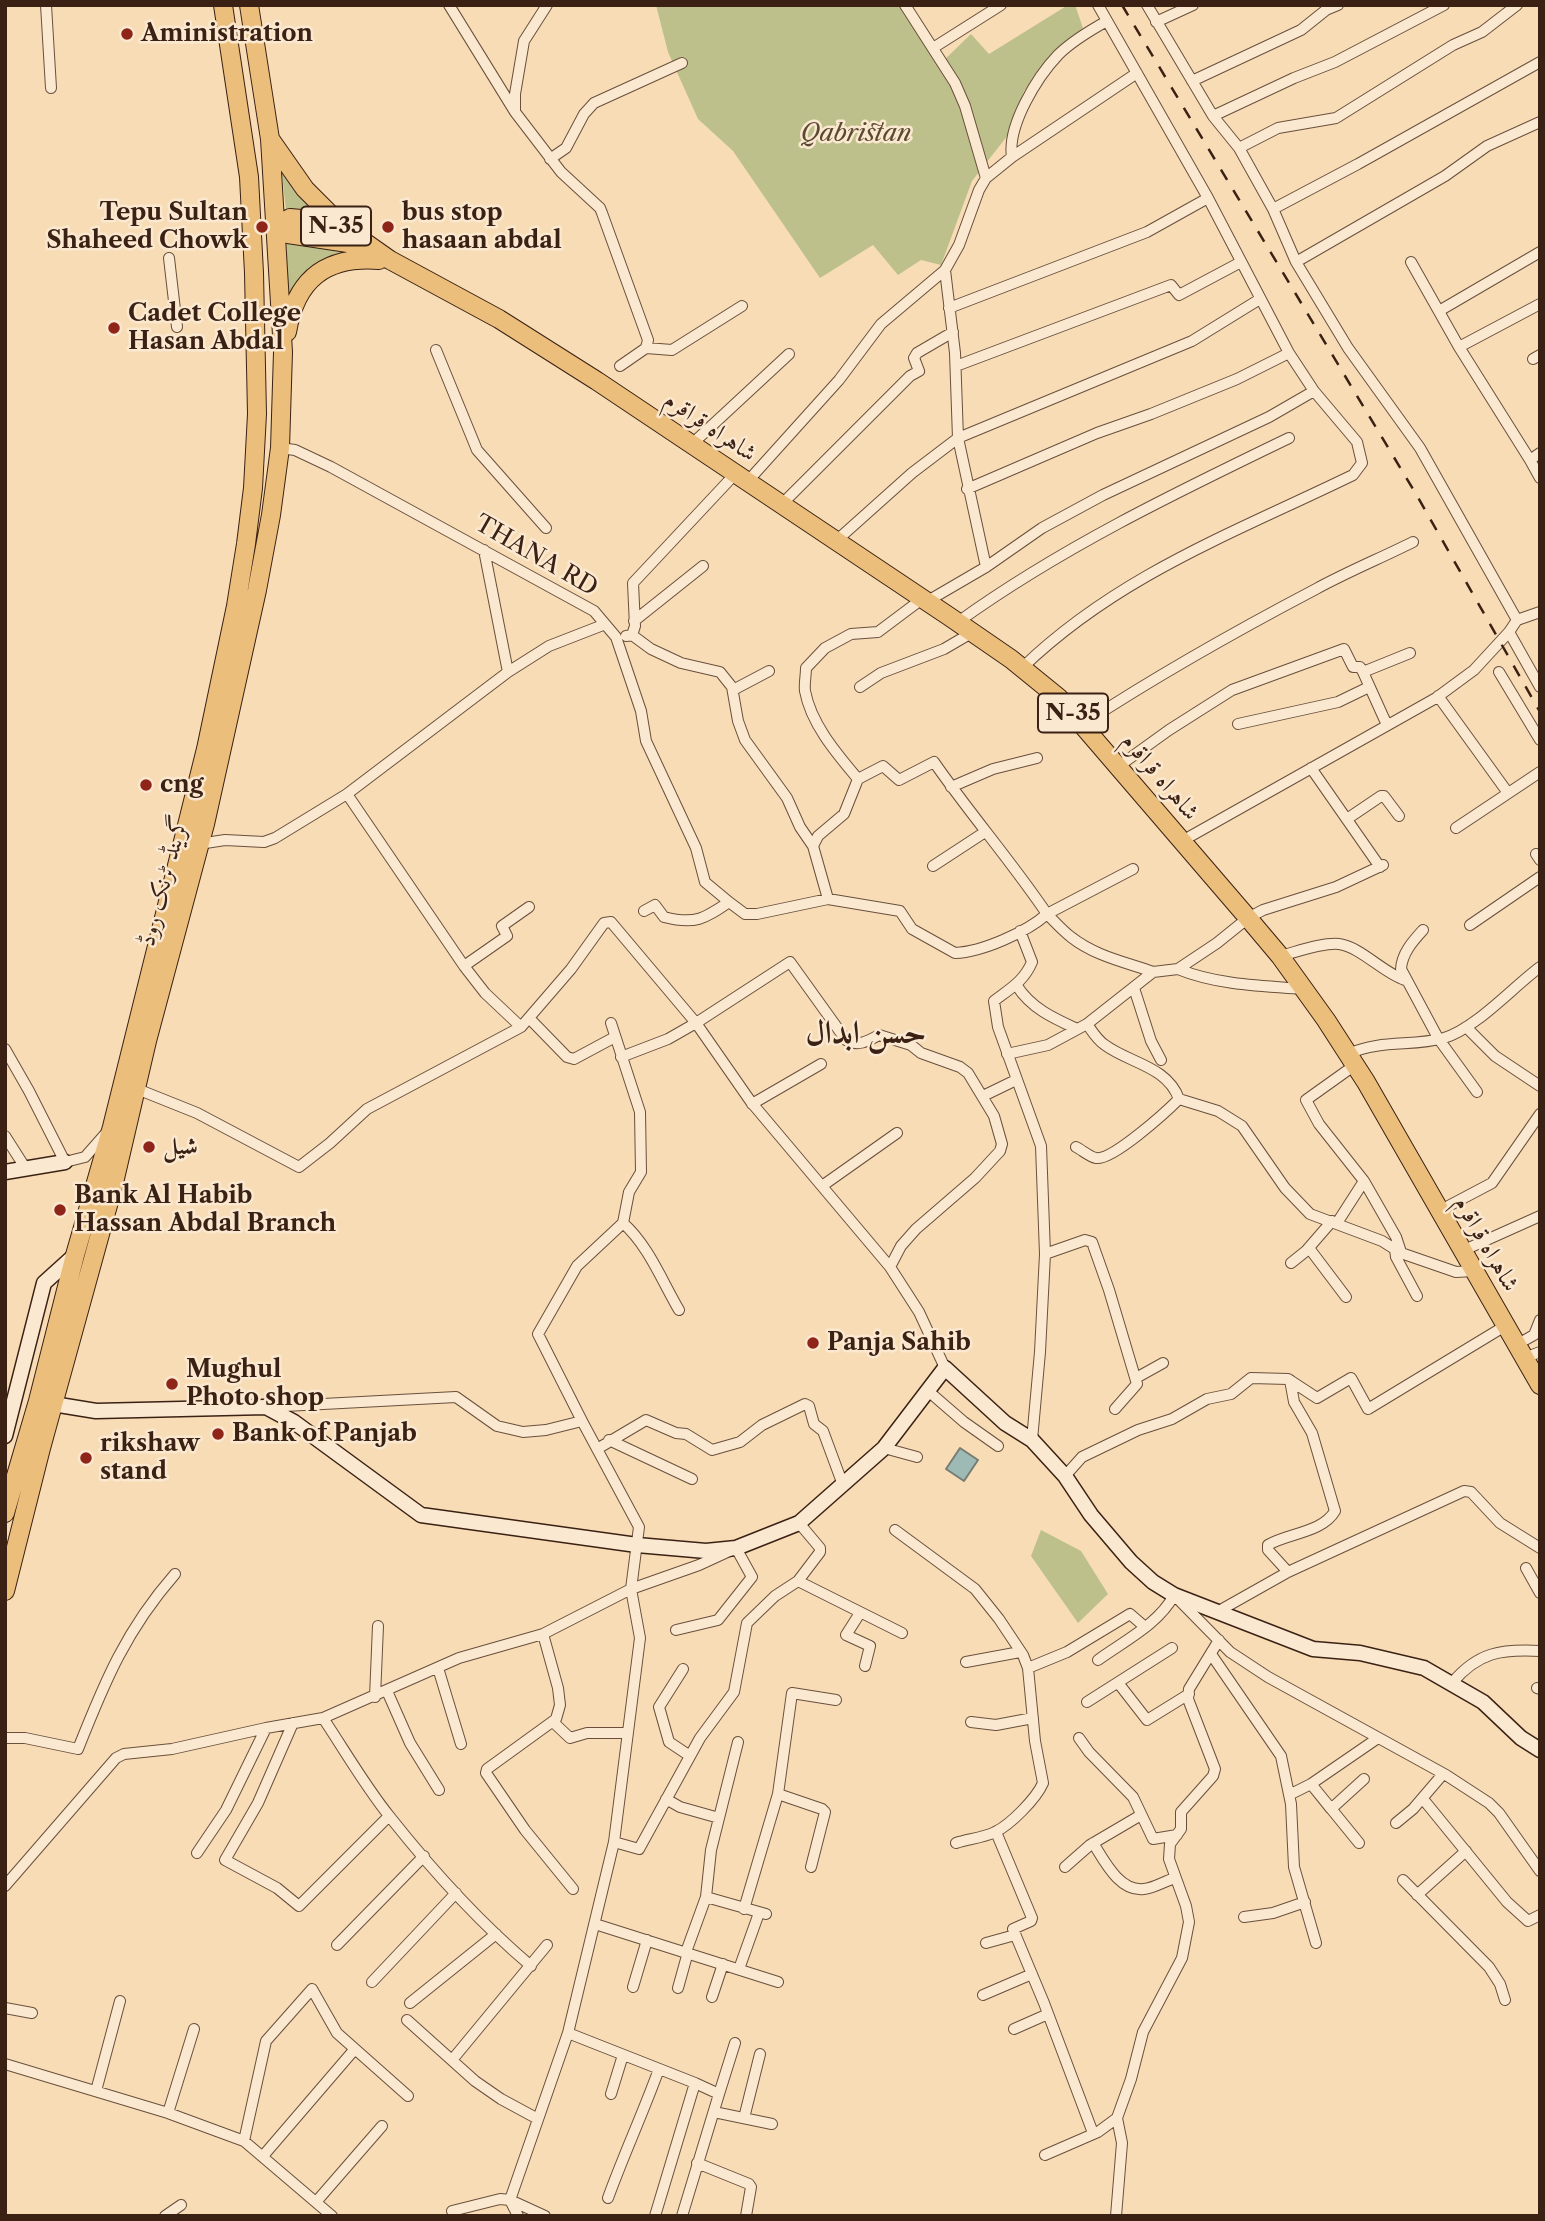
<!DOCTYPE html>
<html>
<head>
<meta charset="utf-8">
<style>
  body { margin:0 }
  #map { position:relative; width:1545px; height:2221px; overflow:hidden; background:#f7dcb6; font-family:"Libre Caslon Text",serif }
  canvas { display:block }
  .frame { position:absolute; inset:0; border:7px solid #3b2114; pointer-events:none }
</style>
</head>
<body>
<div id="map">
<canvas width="1545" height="2221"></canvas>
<div class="frame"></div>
</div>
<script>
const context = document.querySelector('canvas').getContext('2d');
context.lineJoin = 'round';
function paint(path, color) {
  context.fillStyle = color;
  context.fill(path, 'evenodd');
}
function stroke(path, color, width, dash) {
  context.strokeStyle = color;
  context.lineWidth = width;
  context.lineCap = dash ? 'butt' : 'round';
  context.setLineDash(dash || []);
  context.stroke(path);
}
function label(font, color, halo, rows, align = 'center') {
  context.font = font + ' "Libre Caslon Text",Amiri,serif';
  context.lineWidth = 5;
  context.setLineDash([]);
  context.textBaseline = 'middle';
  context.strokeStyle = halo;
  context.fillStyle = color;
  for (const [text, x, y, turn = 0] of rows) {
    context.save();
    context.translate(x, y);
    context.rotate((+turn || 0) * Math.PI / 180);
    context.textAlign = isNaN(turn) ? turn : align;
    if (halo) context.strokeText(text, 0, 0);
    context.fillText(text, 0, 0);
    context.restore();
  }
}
paint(new Path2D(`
  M656 5H909L941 63 971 34 989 54 1068 5H1075L1083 28 1052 56 1024 91 1012 130 972 181 941 265 921 260 898 275 873 245 820 278 733 151 698 119 668 52Z
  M281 165 318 212 286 211Z
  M286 240 358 254 289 301Z
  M1041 1530 1081 1551 1108 1594 1078 1623 1031 1556Z`), '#bec08c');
const water = new Path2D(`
  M960 1448 978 1460 964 1481 946 1469Z`);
paint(water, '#9ebab4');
stroke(water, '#767d74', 2);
const street = new Path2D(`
  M46 5 51 88
  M449 5 515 112
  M547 5 524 41 515 94V112L561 172 600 208 602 213 648 340 646 348 620 366
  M905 5 955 83 965 106 986 178
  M1147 5 1213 116 1239 148 1273 209 1296 262 1348 348 1420 448 1517 620
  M1156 22 1193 5
  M933 48 1001 5
  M1192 81 1301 30 1326 10 1338 5
  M1213 116 1294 78 1335 62 1444 5
  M1239 148 1278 128 1336 118 1453 45 1482 32 1517 5
  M1012 157C1007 126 1037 77 1058 55 1072 41 1089 31 1107 21
  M550 159 566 148 584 114 594 103 682 63
  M1273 209 1358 164 1540 62
  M169 258 177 327
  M1296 262 1445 176 1487 146 1540 122
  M1411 262 1459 347 1530 460
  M945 270 955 353 958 438 986 567
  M949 308 1147 232 1208 198
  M1439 311 1540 252
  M1459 347 1540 304
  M646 348 672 350 742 306
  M436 350 477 450 546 528
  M1533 359 1540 355
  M956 366 1171 285 1179 295 1241 262
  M692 444 789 354
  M280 448 295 450 331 467 594 611 616 637 641 711 646 741 696 848 705 882 729 902
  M1540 453 1530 460 1540 478
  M748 481 839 380 881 324 945 270 959 245 979 190 986 178 1012 157 1137 73
  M967 489 1097 433 1151 414 1237 379 1289 353
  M782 504 910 376 919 371 914 358 917 353 953 332
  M836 541 912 473 958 438 1192 341 1260 299
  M484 550 508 672
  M926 602 986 567 1042 528 1103 495 1269 417 1314 391
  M634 621 703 566
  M958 622C1059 549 1175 493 1289 438
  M1509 632 1540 687
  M632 635 651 649 681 663 720 672 732 687 738 721 745 740 787 798 800 827 813 846 828 899
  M626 636 632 635 635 626 633 583 736 473
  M1022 668C1118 575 1236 532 1353 475L1362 463 1357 442 1314 391 1289 353 1208 198 1098 5
  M1363 672 1387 725
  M1499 672 1540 740
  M860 687 881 673 944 649 973 632
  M733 690 769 671
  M1438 696 1508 793
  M1083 724C1158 675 1236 631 1316 589 1347 572 1381 558 1413 542
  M1238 724 1338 702 1369 687
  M1119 766 1169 730 1232 690 1344 649 1353 667H1360L1363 672 1410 653
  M1311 768 1380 867
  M858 779 883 766 899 780 934 762C970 814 1012 862 1047 914L1133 869
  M951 787 993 769 1037 758
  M347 794 464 966 485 993 521 1027
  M1347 819 1381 796H1384L1399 816
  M1456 828 1540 772
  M1182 841 1436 698 1474 670 1509 632 1517 620 1540 612
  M199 844 225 840 264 842 275 838 347 794 508 672 549 646 603 625
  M813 846 818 836 844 814 858 779C837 754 811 724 805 691 804 684 806 676 806 668L825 648 851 634 878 632 922 599
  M1536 854 1540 860
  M933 866 985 832
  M644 911 655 905 664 917C695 925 704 919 729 902L745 914H757L828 899 900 911 912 929 955 953C982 952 1027 932 1047 914 1055 922 1063 931 1071 937 1095 956 1125 962 1153 972
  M1470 925 1540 877
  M1423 930C1413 941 1402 953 1401 969L1438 1038 1477 1092
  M1020 931 1032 962C1024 981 1011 988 994 1001L998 1027 1041 1146 1045 1254 1040 1352 1032 1440
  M1280 956C1296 952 1324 942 1339 944 1361 947 1383 973 1405 980
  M464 966 507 936 502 926 529 907
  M1178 969C1217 985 1262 986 1304 989
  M1017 986C1031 1008 1053 1018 1077 1029
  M1134 988 1151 1041 1161 1060
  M529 1018 567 1057 574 1059 615 1037
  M1087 1024 1153 972 1178 969 1217 943 1248 918 1263 910 1336 887 1383 865
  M1466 1027 1495 1056 1540 1086
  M5 1049 29 1091 65 1162 85 1157 107 1132
  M1007 1054 1048 1045 1087 1024C1092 1031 1097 1040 1105 1045 1129 1063 1167 1066 1179 1099
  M1348 1054C1382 1039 1412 1047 1444 1038 1475 1029 1513 987 1540 967
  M621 1057 668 1039 696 1023 790 962 846 1040C858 1047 868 1041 879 1035L911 1045 921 1053 960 1067 968 1073 994 1116 1002 1144 1000 1151 975 1178 916 1229 901 1246 890 1267
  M1355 1065 1306 1100 1319 1124 1364 1181
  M137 1089 197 1113 299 1167 330 1143 367 1109 521 1027 571 969 604 923 611 922 696 1023 751 1102 890 1267 919 1312 945 1368
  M983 1096 1016 1080
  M1179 1099 1218 1111 1242 1126 1285 1188 1310 1214 1382 1241 1401 1253 1456 1272 1473 1271
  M752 1104 821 1064
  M5 1136 26 1169
  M1076 1147C1082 1150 1090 1157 1096 1158 1112 1161 1166 1112 1179 1099
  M822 1186 897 1133
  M1439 1211 1492 1183 1540 1114
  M623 1223C648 1245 662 1281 679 1310
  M1337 1223 1364 1181 1396 1237 1401 1252
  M1309 1248 1346 1297
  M1395 1249 1396 1257 1417 1296
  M1462 1251 1540 1216
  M1045 1254 1085 1240 1092 1242 1109 1290 1137 1384 1115 1409
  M1291 1263 1306 1251 1332 1221
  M1516 1345 1534 1335 1540 1320
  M1524 1358 1540 1352
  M1136 1378 1163 1363
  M927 1390 964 1422 998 1446
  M266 1407 456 1397 497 1426 523 1432 546 1430 582 1421 639 1527 631 1589 640 1638 614 1842 568 2033 695 2083 655 2216
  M582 1421 538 1334 577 1266 623 1223 629 1192 641 1172 640 1112 611 1023
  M609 1440 692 1479
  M884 1448 917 1457
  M597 1449 646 1420 676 1433 686 1434 712 1450 740 1442 762 1425 805 1404 809 1406 814 1424 823 1431 843 1485
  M1065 1476 1082 1457 1138 1430 1172 1419 1207 1399 1231 1394 1251 1378 1288 1379 1317 1398 1351 1378 1368 1409 1505 1326
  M895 1530 975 1589 999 1619 1023 1655 1028 1668 1035 1741 1043 1783C1036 1799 1010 1825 995 1832 983 1838 968 1839 956 1843
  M1526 1568 1540 1593
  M1288 1572 1268 1550V1545C1288 1533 1322 1533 1335 1511L1312 1433 1294 1402 1290 1380
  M798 1581 902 1633
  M1177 1598 1230 1652 1268 1677 1446 1775 1489 1803 1499 1813 1540 1871
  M1217 1612 1288 1572 1464 1491 1471 1492 1500 1523 1540 1548
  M860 1613 846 1635 870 1646 865 1666
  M543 1634 558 1688 560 1705 556 1719 487 1769 486 1773 525 1830 573 1889
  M1211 1654 1281 1756 1291 1804 1294 1867 1316 1943
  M1098 1660C1124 1641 1159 1624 1174 1595
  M966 1662 1020 1652
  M438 1668 461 1744
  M1028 1668 1067 1652 1130 1614 1145 1627
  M683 1669 659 1707 669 1742 690 1756
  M1452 1683C1478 1652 1501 1649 1540 1651
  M1119 1684 1147 1720 1189 1694
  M1537 1688 1540 1689
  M387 1691 410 1743 439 1790
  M375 1697 378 1626
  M1087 1702 1172 1648
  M323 1718C345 1751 365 1786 390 1817 432 1870 479 1922 531 1966
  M553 1722 570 1738 587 1733H627
  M971 1722 996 1725 1033 1718
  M293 1723 258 1803 225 1860 277 1888 299 1906 389 1816
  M5 1738H25L78 1749C105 1681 126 1630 175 1574
  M1079 1738 1089 1752 1133 1797 1153 1839 1177 1835
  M778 1794 822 1809 825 1812 811 1867
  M1289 1795 1311 1784 1378 1738
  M666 1799 680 1807 719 1818
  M1423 1799 1507 1902 1528 1921 1540 1915
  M1396 1823 1413 1809 1443 1774
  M996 1832 1032 1918 1031 1921 1013 1929 1044 2003 1093 2133
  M614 1842 639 1849 700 1738 734 1692 747 1623 775 1596 798 1581 820 1552V1548L799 1523
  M1093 1843C1104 1860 1119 1892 1144 1889 1154 1888 1165 1881 1175 1878
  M1359 1843 1311 1784 1331 1809 1364 1779
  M197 1853 226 1810 266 1728
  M1065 1867 1090 1845 1141 1815
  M1403 1880 1489 1967 1500 1984 1505 2000
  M5 1886 116 1758 124 1754 172 1749 266 1728 323 1718 459 1658 543 1634 631 1589 699 1565 736 1548 752 1577 718 1620 676 1630
  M1417 1895 1466 1851
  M706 1897 766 1914
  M744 1909 778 1794 792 1693 836 1700
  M1244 1917 1273 1913 1305 1902
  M595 1924 778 1982
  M986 1943 1015 1935
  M337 1945 424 1856
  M686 1952 706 1897 711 1850 738 1742
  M739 1969 759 1913
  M372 1982 456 1893
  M633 1987 647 1940
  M678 1988 688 1952
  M983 1995 1032 1974
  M712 1997 723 1964
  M410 2003 496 1934
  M5 2008 32 2013
  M407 2020 475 2081 501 2099 538 2119
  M1014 2029 1048 2014
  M452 2060 547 1945
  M5 2064 168 2113 244 2141 332 2216
  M96 2091 120 2001
  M611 2094 623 2055
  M719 2094 735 2043
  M714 2112 772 2124
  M168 2113 194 2029
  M744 2118 760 2054
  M244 2141 266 2041 312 1989 337 2033 408 2096
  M1045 2155 1098 2132 1117 2118
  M263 2156 354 2050
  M697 2163 749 2184 751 2187 746 2216
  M608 2198C624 2154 643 2113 659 2069
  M316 2202 382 2126
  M452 2211 500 2199 510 2200 545 2216
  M165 2216 181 2205
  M518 2216 510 2200 568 2033
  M682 2216 719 2094 695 2083
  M1116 2216 1122 2143 1117 2118 1131 2079 1143 2032 1182 1958 1189 1922 1186 1906 1169 1859 1170 1844 1181 1829V1812L1213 1776 1215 1769 1188 1699 1189 1689 1219 1640`);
const secondary = new Path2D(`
  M5 1172 65 1162
  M53 1404 96 1411 266 1407 294 1422 421 1515 637 1545 706 1551 736 1548 799 1523 884 1448 945 1368 1005 1423 1032 1440 1065 1476 1091 1515 1131 1562 1153 1582 1174 1595 1313 1649 1360 1653 1424 1668 1483 1702 1521 1738 1540 1750
  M5 1436 44 1283 75 1255`);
const highway = new Path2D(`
  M270 139 305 189 341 225
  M390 260 346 229 323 221 290 218 276 227 288 234 348 243 390 260 499 319 597 381 950 617 1011 659 1059 698 1248 918 1280 956 1326 1020 1366 1082 1540 1385
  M287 332C296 279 326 256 379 260
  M5 1513 38 1401 75 1255 112 1127 206 749 236 606 246 544 253 488 257 414 254 273 249 177 223 5
  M5 1591 41 1448 113 1187 147 1041 205 824 257 590 271 515 280 448 283 352 270 139 249 5`);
stroke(street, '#6a503c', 12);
stroke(secondary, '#3b2114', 17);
stroke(highway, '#3b2114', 20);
stroke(street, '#fae8d0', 10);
stroke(secondary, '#fae8d0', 14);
stroke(highway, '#ecbe7b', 18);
stroke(new Path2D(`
  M1122 5 1416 494 1540 712`), '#3b2114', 2.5, [12, 12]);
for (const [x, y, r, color] of [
  [127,34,7,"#8f2418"],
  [262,227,7,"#8f2418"],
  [388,227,7,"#8f2418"],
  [114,328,7,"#8f2418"],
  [146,785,7,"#8f2418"],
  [149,1147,7,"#8f2418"],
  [60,1210,7,"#8f2418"],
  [813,1343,7,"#8f2418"],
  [172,1384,7,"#8f2418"],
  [218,1434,7,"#8f2418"],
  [86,1458,7,"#8f2418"]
]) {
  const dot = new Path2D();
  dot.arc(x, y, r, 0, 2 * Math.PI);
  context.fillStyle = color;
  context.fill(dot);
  stroke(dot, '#fae8d0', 2.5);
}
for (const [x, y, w] of [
  [336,226,70],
  [1073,713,70]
]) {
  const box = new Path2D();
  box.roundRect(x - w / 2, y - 19.5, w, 39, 5);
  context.fillStyle = '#fae8d0';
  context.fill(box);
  stroke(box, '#3b2114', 2);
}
label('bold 23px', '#3b2114', null, [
  ["N-35",336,226],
  ["N-35",1073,713]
]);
label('bold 24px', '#3b2114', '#fae8d0', [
  ["Aministration",141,34],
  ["Tepu Sultan",248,213,"right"],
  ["Shaheed Chowk",248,241,"right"],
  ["bus stop",402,213],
  ["hasaan abdal",402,241],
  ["Cadet College",128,314],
  ["Hasan Abdal",128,342],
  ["cng",160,785],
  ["شیل",163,1147],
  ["Bank Al Habib",74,1196],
  ["Hassan Abdal Branch",74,1224],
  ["Panja Sahib",827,1343],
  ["Mughul",186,1370],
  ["Photo shop",186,1398],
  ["Bank of Panjab",232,1434],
  ["rikshaw",100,1444],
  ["stand",100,1472]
], 'left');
label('italic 24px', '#5c4932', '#fae8d0', [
  ["Qabristan",856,134]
]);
label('24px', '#3b2114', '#fae8d0', [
  ["شاہراہ قراقرم",710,427,34],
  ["THANA RD",536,556,30],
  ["شاہراہ قراقرم",1160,777,50],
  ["گرینڈ ٹرنک روڈ",164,881,-75],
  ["شاہراہ قراقرم",1486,1244,60]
]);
label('bold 32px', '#3b2114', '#fae8d0', [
  ["حسن ابدال",866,1034]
]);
</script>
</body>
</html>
